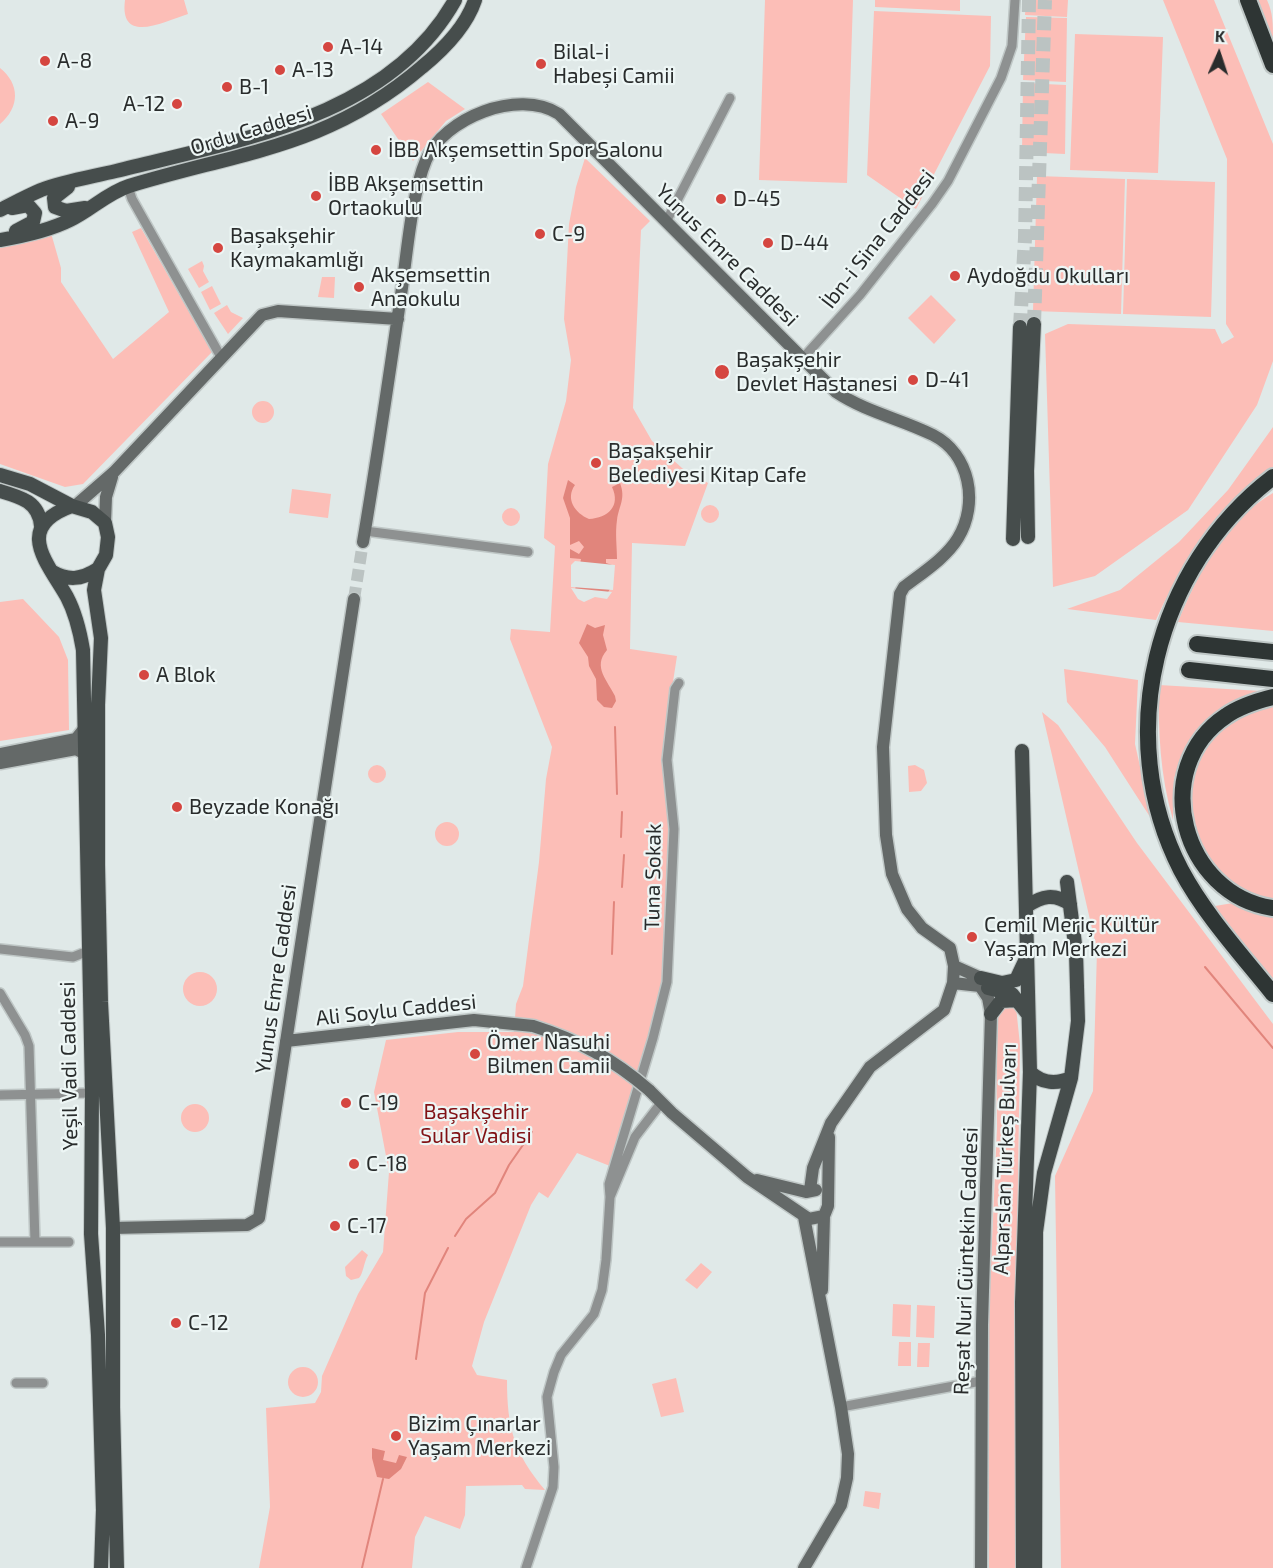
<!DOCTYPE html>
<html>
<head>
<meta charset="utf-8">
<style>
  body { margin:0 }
  #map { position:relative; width:1273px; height:1568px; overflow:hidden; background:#e0e9e8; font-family:"Exo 2",sans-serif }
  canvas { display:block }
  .north { position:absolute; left:1189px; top:24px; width:60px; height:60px; -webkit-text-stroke:4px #edf6f5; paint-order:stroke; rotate:3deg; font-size:16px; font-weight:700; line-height:24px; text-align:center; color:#292c2c }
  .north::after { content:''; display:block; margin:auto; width:21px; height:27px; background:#292c2c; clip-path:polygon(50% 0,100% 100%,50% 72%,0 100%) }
</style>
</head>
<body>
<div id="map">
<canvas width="1273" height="1568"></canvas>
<div class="north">K</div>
</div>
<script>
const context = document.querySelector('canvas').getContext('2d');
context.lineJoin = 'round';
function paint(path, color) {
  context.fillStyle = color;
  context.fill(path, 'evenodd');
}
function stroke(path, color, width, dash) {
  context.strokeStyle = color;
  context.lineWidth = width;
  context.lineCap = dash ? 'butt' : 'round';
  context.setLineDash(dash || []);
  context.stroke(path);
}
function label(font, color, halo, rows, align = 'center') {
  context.font = font + ' "Exo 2",sans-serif';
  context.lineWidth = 4.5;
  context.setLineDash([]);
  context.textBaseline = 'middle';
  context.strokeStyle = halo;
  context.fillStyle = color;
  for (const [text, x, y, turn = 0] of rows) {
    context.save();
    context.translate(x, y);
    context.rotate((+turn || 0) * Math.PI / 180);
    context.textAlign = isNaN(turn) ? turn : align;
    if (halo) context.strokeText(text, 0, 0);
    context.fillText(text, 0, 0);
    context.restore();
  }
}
paint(new Path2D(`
  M125 0H184L188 14C165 21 119 46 125 0Z
  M765 0H853L847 183 759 180Z
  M875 0H960V11L875 7Z
  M1026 0H1068L1067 17 1025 15Z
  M1163 0H1214L1273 144V361L1257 405 1188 510 1095 576 1053 587 1045 334 1068 324 1215 329 1222 344 1234 337 1226 324 1227 159Z
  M1258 0H1267C1273 13 1273 24 1273 38Z
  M874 11 991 16 990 66 916 209 867 175Z
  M1026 17 1067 18 1066 82 1023 80Z
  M1075 34 1163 37 1158 173 1070 170Z
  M0 68C20 84 20 107 0 124Z
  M428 82 465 109 446 121 413 161 381 114Z
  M1023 83 1066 85 1065 154 1022 152Z
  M585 158 650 221 641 230 633 408 652 441 682 468 708 483 685 546 632 543 630 649 677 656 663 746 669 829 665 956 657 1011 610 1166 577 1153 548 1198 539 1192 531 1205 484 1322 472 1366 477 1375 507 1380C507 1428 514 1453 545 1490L525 1489 522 1485 466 1486 465 1515 460 1529 425 1516 415 1537 412 1568H259L270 1507 266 1408 315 1403 321 1392 322 1376 358 1294 383 1252 389 1172 374 1092 386 1040 458 1032H514L516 1004 523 986 539 862 546 779 552 747 510 639 511 629 550 632 555 546 544 538 548 464 566 401 571 360 564 319 569 224 576 187Z
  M1037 176 1125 179 1121 314 1033 311Z
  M1127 179 1215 182 1211 317 1123 314Z
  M141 228 212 352 83 484 65 487 0 464V244L51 233 61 268V282L113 359 169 312 132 232Z
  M202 261 204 266 203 271 209 282 199 288 188 269Z
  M322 277H335L334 298 318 297Z
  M212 286 221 304 210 310 201 292Z
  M931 295 956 320 934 344 908 318Z
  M227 305 231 312 243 318 228 334 214 313Z
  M252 412a11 11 0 1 1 22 0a11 11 0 1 1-22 0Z
  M1273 427V468C1258 477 1247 490 1235 502 1201 538 1176 575 1156 620L1067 609 1120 590 1179 542 1228 490Z
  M292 489 331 494 328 518 289 513Z
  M1273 493V631L1178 622C1198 573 1226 520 1273 493Z
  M701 514a9 9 0 1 1 18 0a9 9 0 1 1-18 0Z
  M502 517a9 9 0 1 1 18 0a9 9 0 1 1-18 0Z
  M23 599 59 637 68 660 69 730 0 741V602Z
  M1064 669 1138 680 1135 744 1152 820 1105 747 1067 702Z
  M1159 685 1261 691 1220 712 1191 742 1174 778 1173 820C1160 775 1158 731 1159 685Z
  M1273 707V901C1248 892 1229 885 1210 866 1163 813 1201 711 1273 707Z
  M1042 712 1058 725 1137 843 1273 1024V1568H1061L1055 1176 1093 1091 1097 950Z
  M368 774a9 9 0 1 1 18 0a9 9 0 1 1-18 0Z
  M915 765 924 770 927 783 921 791 909 792 908 766Z
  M435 834a12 12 0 1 1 24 0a12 12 0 1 1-24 0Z
  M1233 903 1257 913 1273 916V985L1251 960 1215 906Z
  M183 989a17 17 0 1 1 34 0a17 17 0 1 1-34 0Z
  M1008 1004 1016 1007 1020 1045 1015 1372 1017 1568H989L988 1333 997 1128 996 1024 999 1010Z
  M181 1118a14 14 0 1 1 28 0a14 14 0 1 1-28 0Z
  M362 1250 368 1255C364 1262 363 1274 359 1278L351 1280 346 1276 345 1267Z
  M701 1263 712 1272 697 1289 685 1280Z
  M893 1304 911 1305 910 1337 892 1336Z
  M917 1305 935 1306 934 1338 916 1337Z
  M899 1342H911V1366H898Z
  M918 1343H930L929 1367H917Z
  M288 1382a15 15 0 1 1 30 0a15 15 0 1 1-30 0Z
  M676 1378 684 1412 661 1417 652 1384Z
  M865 1491 881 1493 879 1509 863 1506Z`), '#fcbeb7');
paint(new Path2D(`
  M568 480 575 485C565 499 575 513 589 519 608 518 621 506 612 487L620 483C626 499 619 505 617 520 615 533 617 547 617 559H606V563L612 565 611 587 606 596 575 590 581 559 570 558V549L579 554 584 547 579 541 570 545V518L563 498Z
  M587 624 595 628 605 625 603 635 607 650C592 667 608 681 615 696L616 701 612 708 604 707 597 700 596 679 589 666 588 657 579 643Z
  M372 1448 385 1451 383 1460 396 1463 399 1455 407 1457 401 1469 389 1479 377 1477 372 1458Z`), '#e1857c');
paint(new Path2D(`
  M575 561 615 565 613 590 571 587V565Z
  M571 588 612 592 607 599 595 597 584 602 578 599Z`), '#e0e9e8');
stroke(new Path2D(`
  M615 727 617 794
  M621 837 622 812
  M622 887 624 855
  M612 954 614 902
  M1205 967 1273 1048
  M455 1236 466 1219 495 1193 509 1165 532 1132
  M416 1359 425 1293 448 1248
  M362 1568 383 1479`), '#e1857c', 2);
stroke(new Path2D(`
  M354 599 363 542`), '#bbc3c2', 12, [12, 6]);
stroke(new Path2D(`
  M1034 324 1045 0
  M1020 327 1025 238 1029 0`), '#bbc3c2', 14, [14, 7]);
const street = new Path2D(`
  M128 187 132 199 221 357
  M667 220 730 98
  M803 358 860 295 932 204 948 181 1001 78 1012 46 1015 0
  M365 531 528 552
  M0 949 73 957 88 951
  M0 993 25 1035 29 1046 35 1242
  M0 1095 92 1093
  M610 1197 609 1184 653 1038 667 982 674 829 667 760 675 689 679 683
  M0 1242H69
  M16 1383H43
  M841 1407 981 1381
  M526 1568 553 1487 554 1467 547 1397 554 1372 561 1355 594 1314 602 1290 606 1260 610 1197 635 1137 661 1103`);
const secondary = new Path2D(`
  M75 506 114 472 262 315 278 311 398 319
  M105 523 106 497 112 477
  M363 542C377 460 389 377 401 295 407 255 411 196 426 160 444 118 518 88 559 114L836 392C866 412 901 419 933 435 970 454 979 503 958 538 946 558 922 573 904 587L900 594 883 747 886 835 892 874 907 909 922 928 950 948 954 966 953 983 944 1010 870 1067 831 1123 813 1168 810 1190
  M0 754 76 739 84 729
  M0 763 76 749 85 754
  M954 966 981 978
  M953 983 980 986 988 998 991 1014 982 1325 981 1568
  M286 1041 474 1020 533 1026
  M649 1090 672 1113 747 1177 809 1219 824 1216
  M757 1180 806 1192 816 1190
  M804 1217 841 1407 848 1454 847 1478 841 1505 804 1568
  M113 1228 247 1225 259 1218 354 599
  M822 1290 824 1216 828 1206 829 1137`);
const primary = new Path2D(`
  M68 187 54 198 55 207 66 211 85 208
  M12 208 28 205 35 213 33 222 16 231
  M0 210C14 203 27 196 41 190 65 181 91 177 116 171 235 141 389 118 455 0
  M0 240C24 236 48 231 70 220 91 210 107 193 129 186 240 152 329 147 422 67 444 49 466 27 475 0
  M0 475 30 484 72 506 92 512 105 523 108 537 106 555 98 569 94 590 101 638 98 705V865L101 1002 113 1228V1407L117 1568
  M0 491C21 497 39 502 41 526
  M72 506C13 527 47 562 67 597 76 614 80 632 83 650L92 1093 91 1234 98 1335 103 1510 101 1568
  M1028 537 1027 471 1034 324
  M1013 539 1020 327
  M51 571C68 581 81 580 98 569
  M1022 751 1030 1072 1022 1302 1023 1568
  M1027 906C1042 896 1054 893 1070 904
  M981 978 1002 983 1016 980 1025 961
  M988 988 1012 994 1027 1013
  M991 1014 1001 1001 1018 1000
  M1030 1072C1042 1084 1057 1084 1071 1078
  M1035 1568 1036 1232 1044 1173 1071 1078 1078 1021 1076 952 1067 882`);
const highway = new Path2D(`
  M1248 0 1273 65
  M1273 477C1155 567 1112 736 1181 870 1205 915 1241 954 1273 994
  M1197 644 1273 652
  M1189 670 1273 679
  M1273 697C1257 701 1240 706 1226 716 1148 768 1182 895 1273 908`);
stroke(street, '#bfc7c6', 12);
stroke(secondary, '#bfc7c6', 15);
stroke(primary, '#bfc7c6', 16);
stroke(highway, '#bfc7c6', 20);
stroke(street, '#8e9191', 9);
stroke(secondary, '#646968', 12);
stroke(primary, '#464d4c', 14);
stroke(highway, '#2e3534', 16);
const secondaryBridge = new Path2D(`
  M533 1026C578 1040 613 1059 649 1090`);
stroke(secondaryBridge, '#bfc7c6', 15, []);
stroke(secondaryBridge, '#646968', 12);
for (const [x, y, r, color] of [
  [328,47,6,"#d54640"],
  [45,61,6,"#d54640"],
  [541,64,6,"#d54640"],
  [280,70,6,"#d54640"],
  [227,87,6,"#d54640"],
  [177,104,6,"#d54640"],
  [53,121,6,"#d54640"],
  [376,150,6,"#d54640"],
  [316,196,6,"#d54640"],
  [721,199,6,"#d54640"],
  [540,234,6,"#d54640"],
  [768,243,6,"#d54640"],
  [218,248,6,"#d54640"],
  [955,276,6,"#d54640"],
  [359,287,6,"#d54640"],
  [722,372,8,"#d54640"],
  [913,380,6,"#d54640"],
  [596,463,6,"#d54640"],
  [144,675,6,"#d54640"],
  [177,807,6,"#d54640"],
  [972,937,6,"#d54640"],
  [475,1054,6,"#d54640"],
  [346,1103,6,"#d54640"],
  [354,1164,6,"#d54640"],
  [335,1226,6,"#d54640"],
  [176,1323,6,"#d54640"],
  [396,1436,6,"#d54640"]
]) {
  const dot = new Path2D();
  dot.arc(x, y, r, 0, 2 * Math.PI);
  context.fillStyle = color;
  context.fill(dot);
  stroke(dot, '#edf6f5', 2);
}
label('21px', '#292c2c', '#edf6f5', [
  ["A-14",340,47],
  ["Bilal-i",553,52],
  ["Habeşi Camii",553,76],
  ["A-8",57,61],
  ["A-13",292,70],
  ["B-1",239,87],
  ["A-12",165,104,"right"],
  ["A-9",65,121],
  ["İBB Akşemsettin Spor Salonu",388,150],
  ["İBB Akşemsettin",328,184],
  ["Ortaokulu",328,208],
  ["D-45",733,199],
  ["C-9",552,234],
  ["Başakşehir",230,236],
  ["Kaymakamlığı",230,260],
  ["D-44",780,243],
  ["Akşemsettin",371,275],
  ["Anaokulu",371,299],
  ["Aydoğdu Okulları",967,276],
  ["Başakşehir",736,360],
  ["Devlet Hastanesi",736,384],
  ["D-41",925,380],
  ["Başakşehir",608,451],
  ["Belediyesi Kitap Cafe",608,475],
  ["A Blok",156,675],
  ["Beyzade Konağı",189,807],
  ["Cemil Meriç Kültür",984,925],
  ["Yaşam Merkezi",984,949],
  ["Ömer Nasuhi",487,1042],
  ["Bilmen Camii",487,1066],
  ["C-19",358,1103],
  ["C-18",366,1164],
  ["C-17",347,1226],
  ["C-12",188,1323],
  ["Bizim Çınarlar",408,1424],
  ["Yaşam Merkezi",408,1448]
], 'left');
label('21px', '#292c2c', '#edf6f5', [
  ["Ordu Caddesi",251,130,-17],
  ["İbn-i Sina Caddesi",878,239,-52],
  ["Yunus Emre Caddesi",727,255,45],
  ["Tuna Sokak",653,877,-89],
  ["Yunus Emre Caddesi",276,979,-82],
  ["Ali Soylu Caddesi",396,1010,-6],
  ["Yeşil Vadi Caddesi",69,1066,-91],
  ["Alparslan Türkeş Bulvarı",1005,1159,-88],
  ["Reşat Nuri Güntekin Caddesi",966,1261,-88]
]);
label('21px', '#811114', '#edf6f5', [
  ["Başakşehir",476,1112],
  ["Sular Vadisi",476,1136]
]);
</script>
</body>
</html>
